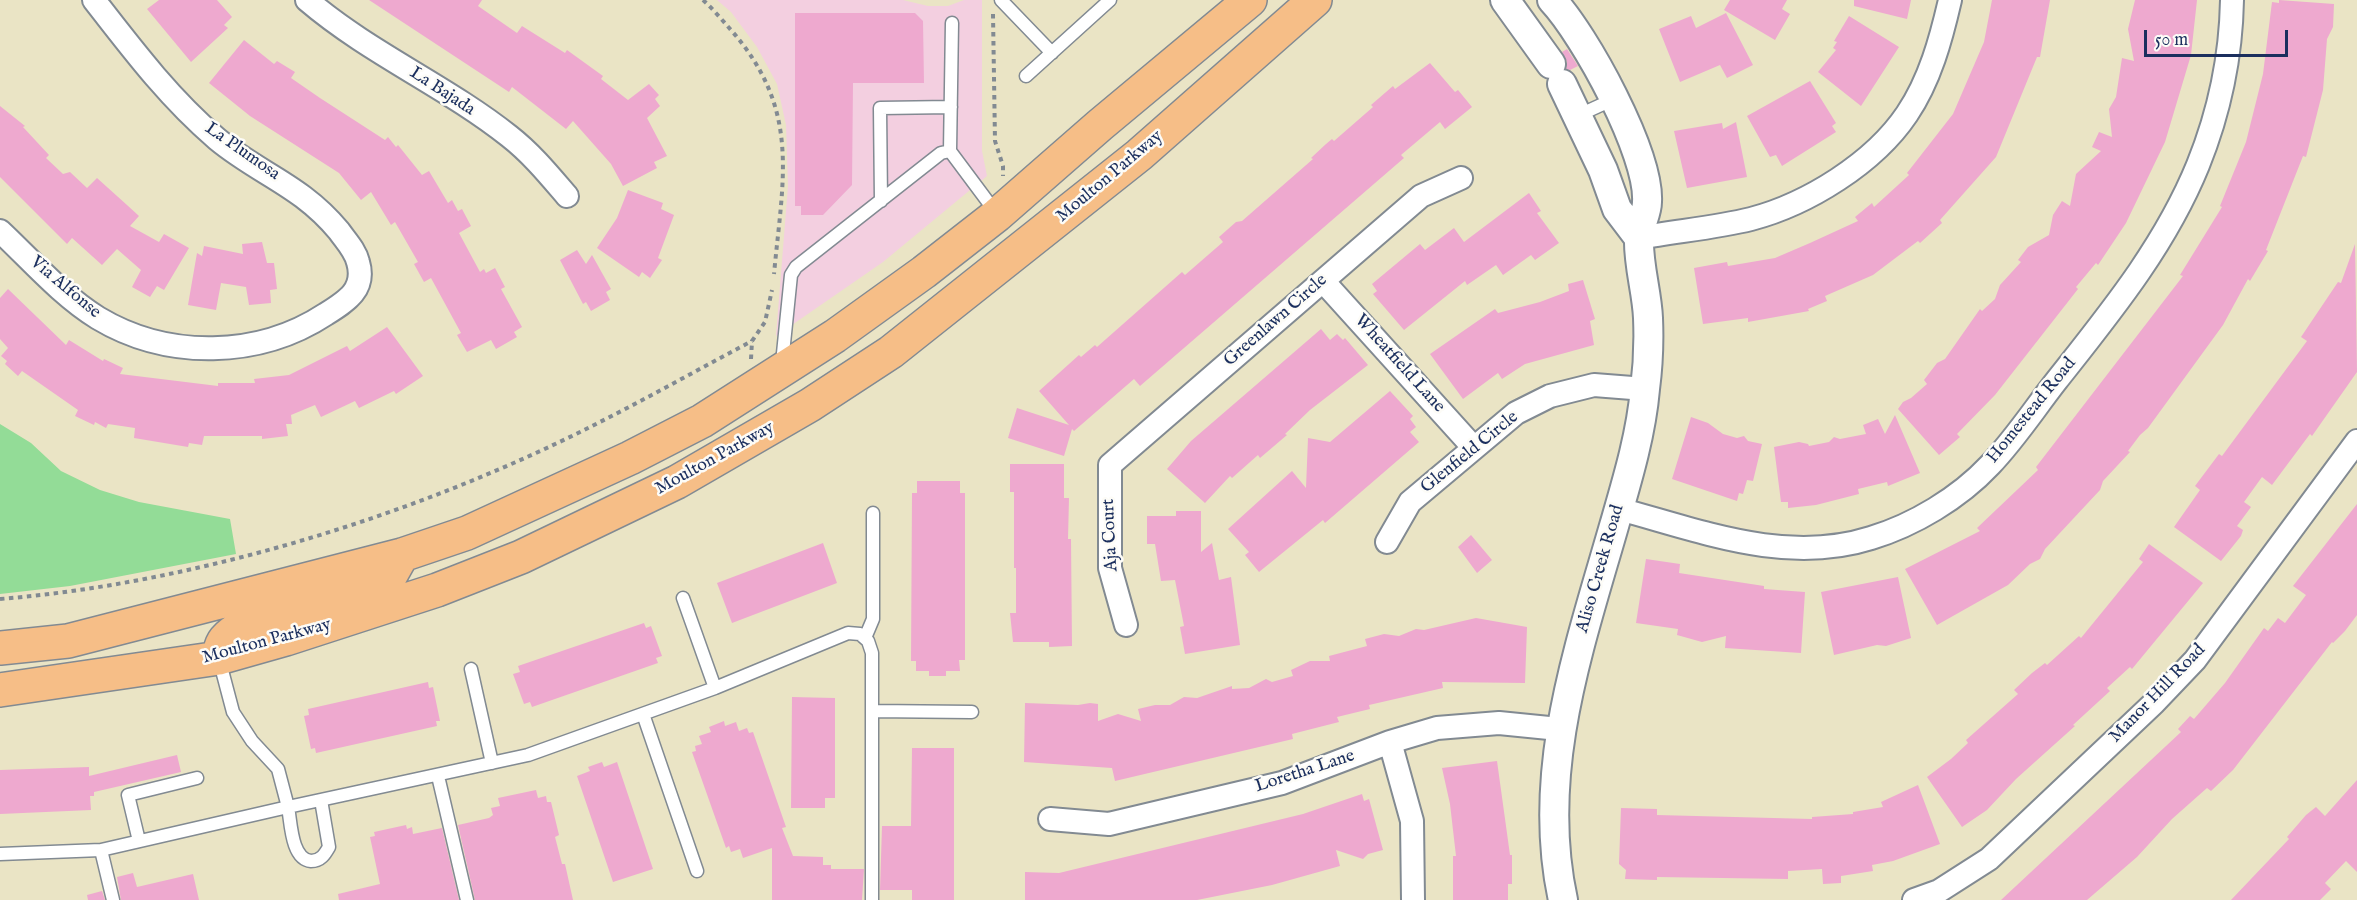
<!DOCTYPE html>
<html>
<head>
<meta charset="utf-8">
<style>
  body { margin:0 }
  #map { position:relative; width:2357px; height:900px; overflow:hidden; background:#eae4c5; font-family:"IM FELL English",serif }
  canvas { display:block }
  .scale { position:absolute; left:2144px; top:30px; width:144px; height:27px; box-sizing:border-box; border:3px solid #1b2f5e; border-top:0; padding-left:8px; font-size:18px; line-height:21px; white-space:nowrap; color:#1b2f5e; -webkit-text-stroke:4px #fdfcf7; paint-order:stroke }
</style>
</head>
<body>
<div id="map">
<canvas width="2357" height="900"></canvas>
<div class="scale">50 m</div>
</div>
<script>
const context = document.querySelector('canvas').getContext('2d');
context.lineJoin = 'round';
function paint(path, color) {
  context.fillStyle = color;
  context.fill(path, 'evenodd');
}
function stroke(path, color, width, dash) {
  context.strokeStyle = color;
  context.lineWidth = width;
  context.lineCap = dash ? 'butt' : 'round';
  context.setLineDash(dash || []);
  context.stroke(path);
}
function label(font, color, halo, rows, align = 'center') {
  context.font = font + ' "IM FELL English",serif';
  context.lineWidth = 5;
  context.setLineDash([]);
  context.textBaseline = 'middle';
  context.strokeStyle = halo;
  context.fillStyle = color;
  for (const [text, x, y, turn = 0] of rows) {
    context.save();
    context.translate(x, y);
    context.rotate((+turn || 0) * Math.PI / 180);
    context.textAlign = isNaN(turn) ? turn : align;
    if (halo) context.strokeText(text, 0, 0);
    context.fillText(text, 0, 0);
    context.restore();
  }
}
paint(new Path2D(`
  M717 0H903L928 6H948L964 0H982V151L987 176 883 262 776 336 788 186 786 125 777 84 757 47 731 12Z`), '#f3cfe0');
paint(new Path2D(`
  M0 424 31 443 61 471 100 490 139 502 230 519 236 554 70 586 0 594Z`), '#93dc97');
paint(new Path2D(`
  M159 0H217L232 17 224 25 228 28 191 62 147 9Z
  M369 0H482L478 6 517 33 522 26 565 53 567 50 603 76 601 79 628 100 649 84 659 95 655 99 660 106 647 118 667 156 654 162 657 168 623 186 611 164 573 121 566 129 512 87 509 92Z
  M1730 0H1787L1782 9 1790 14 1775 40 1724 10Z
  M1854 0H1911L1907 19 1854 6Z
  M1992 0H2050L2040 57H2037L1996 157 1940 220 1942 223 1920 243 1918 241 1873 275 1825 296 1827 301 1808 309 1809 311 1748 322V318L1703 324 1694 268 1727 262 1728 266 1775 258 1810 243 1858 221 1855 217 1872 203 1874 207 1909 175 1907 173 1953 114 1984 42Z
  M2135 0H2197L2191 55 2165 142 2126 223 2098 265 2096 263 2076 287 2078 289 1995 395 1957 434 1960 437 1939 455 1898 409 1903 402 1911 398 1927 384 1924 380 1937 363 1945 359 1980 309 1982 311 1995 299 2000 285 2021 262 2018 260 2028 247 2049 235 2053 215 2062 201 2070 206 2076 174 2101 151 2092 147 2099 132 2112 137 2109 109 2116 97 2122 58 2134 61 2128 29Z
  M2279 0 2334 4 2333 27 2327 39 2323 90 2306 157 2303 156 2266 250 2268 251 2250 281 2248 279 2223 325 2148 428 2140 435 2128 451 2130 452 2103 481 2100 490 2045 549 2040 559 2030 564 2008 585 1937 625 1905 569 1980 531 1977 528 2038 470 2036 467 2183 276 2180 275 2222 207 2220 206 2246 142 2263 74 2272 2 2279 3Z
  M795 13H915L923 21 924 83H853L852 185 823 215H801V206H795Z
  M1726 13 1753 65 1727 78 1720 65 1680 82 1659 29 1691 16 1696 28Z
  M1849 16 1899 47 1861 106 1818 72 1836 50 1833 48 1837 42 1834 41Z
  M244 40 274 64 277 61 295 72 291 78 320 98 385 140 388 137 396 147 398 145 422 175 429 171 448 203 452 200 458 211 462 209 471 226 459 233 480 272 484 269 486 273 495 268 505 287 501 289 522 327 514 332 517 337 496 349 491 340 467 352 457 335 461 333 431 278 424 282 414 264 418 262 395 222 391 225 371 192 361 200 339 173 250 116 209 83Z
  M1567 49 1578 66 1570 70 1566 69 1567 62 1562 52Z
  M1430 63 1455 92 1458 90 1472 107 1445 129 1440 122 1401 155 1404 158 1140 386 1134 379 1074 431 1072 429 1064 456 1008 438 1017 408 1069 425 1039 391 1079 355 1081 357 1095 345 1097 347 1182 272 1185 275 1223 242 1219 237 1236 222 1242 221 1313 159 1311 158 1326 144 1332 139 1334 141 1373 107 1371 105 1393 86 1395 89Z
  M1810 81 1836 123 1832 126 1836 132 1782 166 1776 155 1770 157 1747 116Z
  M0 106 25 126 23 127 49 155 46 158 63 174 70 172 87 188 97 178 127 205 139 216 130 226 159 242 164 234 189 248 164 290 157 286 150 297 132 287 141 270 117 249 102 265 72 238 67 244 0 177Z
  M1736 122 1747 177 1687 188 1674 131 1722 123 1723 129Z
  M628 190 663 203 661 209 674 215 658 258 662 260 650 278 642 272 639 277 597 248 617 218Z
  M1529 193 1541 211 1537 213 1559 243 1535 260 1531 255 1503 275 1496 265 1467 285 1465 281 1404 330 1373 294 1377 291 1372 284 1420 244 1425 250 1454 228 1464 242Z
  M262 242 267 263H274L277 289 270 290 271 303 249 305 246 287 221 283 216 310 188 305 197 253 202 256 204 246 243 254 242 244Z
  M2355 244 2357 372 2312 436 2310 434 2272 485 2262 477 2244 502 2251 507 2237 526 2243 530 2241 536 2221 561 2174 527 2200 490 2195 486 2219 454 2222 456 2307 341 2301 337 2338 282 2341 283Z
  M577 250 586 264 592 255 611 289 606 292 610 300 591 311 586 302 583 304 560 260Z
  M1583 280 1595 319 1590 321 1594 345 1525 364 1502 379 1498 373 1463 399 1430 354 1495 309 1498 313 1540 302 1569 291 1568 284Z
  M8 289 66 345 69 340 103 361 104 359 123 368 120 374 218 386V383H255L254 379 289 375 347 346 350 351 387 327 423 376 396 394 394 391 359 408 355 401 321 417 315 405 291 415 292 424H286L288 436 262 439V436H204L202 445 189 443 188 447 134 438 135 428 108 424 106 428 95 422 94 425 75 416 78 410 22 371 18 376 5 364 7 361 1 356 8 348 0 339V298Z
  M1321 329 1330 340 1337 334 1343 340 1345 338 1368 365 1310 410 1285 434 1287 435 1260 458 1258 455 1232 478 1230 476 1205 503 1167 469 1191 441Z
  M1390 391 1413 416 1410 419 1416 427 1410 432 1419 442 1325 523 1323 520 1259 572 1245 555 1249 552 1228 529 1292 471 1306 488 1308 438 1330 442Z
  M1895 415 1920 473 1888 486 1887 482 1858 489 1859 494 1816 505 1788 508V502H1781L1774 447 1799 442 1808 444 1809 446 1829 442 1834 437 1840 439 1866 434 1863 425 1878 419 1885 434Z
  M1691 417 1708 423 1723 434 1737 438 1744 436 1748 441 1762 444 1753 481 1747 480 1743 494 1739 493 1737 501 1672 479Z
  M1010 464H1064V498H1069L1068 539H1071L1072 646 1049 647V642H1013L1010 613H1016V568H1014V492H1010Z
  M917 481H960V493H965V660H959L960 671H946V676H929V671H916V661H911L912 493H917Z
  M2357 504V615L2345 631 2333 643 2332 642 2233 770 2211 791 2207 788 2172 819 2137 857 2087 900H2001L2181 732 2178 729 2190 716 2194 719 2225 683 2264 628 2268 631 2278 618 2285 623 2306 595 2293 586Z
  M1176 511H1201V552L1212 543 1219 580 1231 577 1240 645 1185 654 1180 627 1184 626 1175 580 1161 581 1155 544H1147V516H1176Z
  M1471 535 1492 560 1477 573 1458 547Z
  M823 543 837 583 732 623 717 583Z
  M2149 544 2203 583 2132 669 2130 667 2107 688 2110 691 2073 725 2075 726 2016 779 1987 810 1962 827 1927 777 1951 759 1968 743 1966 740 2018 694 2014 690 2032 673 2045 663 2047 665 2079 636 2081 638 2143 562 2139 559Z
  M1646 559 1680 564 1679 573 1764 586V589L1805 592 1801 653 1725 648 1726 636 1702 642 1677 635 1678 629 1636 623Z
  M1898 577 1911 638 1886 646 1877 645 1834 655 1821 592Z
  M1476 618 1527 627 1525 683 1442 682 1443 688 1369 705 1370 709 1337 717 1339 722 1292 734 1293 739 1115 781 1112 768 1024 762 1025 703 1078 705 1090 703 1098 704V721L1118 714 1141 721 1138 709 1155 705H1170L1184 697 1197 698 1232 686V689L1249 688 1266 679 1272 682 1293 676 1291 670 1310 661H1330L1329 656 1367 646 1365 639 1384 634 1399 636 1416 629 1424 630Z
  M644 623 646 628 651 626 662 656 656 658 658 663 532 707 530 702 524 704 513 674 520 672 518 666Z
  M428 682 429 688 433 687 440 721H436L437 726 316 753 315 748 311 749 304 716 309 715 308 709Z
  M792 697 835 698V798H825V808H791Z
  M724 721 725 726 736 722 739 731 747 728 749 733 753 732 786 827 782 828 793 856 823 857V865H831V869H864L862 900H772V848L743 858 740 849 731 852 729 846 726 848 692 752 696 751 695 746 702 744 699 736 711 732 709 727Z
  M912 748H954V900H912V890H880L882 826H911Z
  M177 755 181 772 94 792V796H90L91 810 0 814V770L89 767V776Z
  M1497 761 1510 855H1512V884H1508V900H1453V856H1456L1450 804 1442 768Z
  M602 762 604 767 617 762 653 869 613 882 577 776 590 771 588 767Z
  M2357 780V872L2346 861 2325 883 2331 889 2320 900H2231L2289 839 2287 837 2306 815 2316 807 2325 816Z
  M1918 785 1940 844 1893 861 1872 865 1873 871 1841 876V883L1823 884 1822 869 1788 871V879L1657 877V880L1625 879 1626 870 1619 864 1621 808 1657 809V815L1812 819V817L1853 814V812L1883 807 1881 802Z
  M536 790 538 798 546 796 547 802H551L559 835 555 837 562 864H565L573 900H475L458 825 489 818 493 815 491 808 500 806 498 798Z
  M1362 794 1364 801 1369 799 1383 850 1368 854 1363 859 1336 850 1340 866 1272 885 1197 900H1025V872L1059 873 1303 814Z
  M406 825 407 829 412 827 413 834 442 828 459 900H339L338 894 380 884 370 837 375 836 374 832Z
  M133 873 137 887 193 874 199 900H121L117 877Z
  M102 891 105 900H88L87 895Z`), '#eea9cf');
const service = new Path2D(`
  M1001 0 1052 53
  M1026 76 1110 0
  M1577 116 1614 99
  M950 151 952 23
  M881 201 880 108 951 107
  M782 363 791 275 796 267 941 153 950 151 997 214
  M683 598 715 688
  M865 638 873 619V513
  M219 659 233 712 252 741 278 769 288 807 528 755 715 688 848 633 860 634 868 641 872 653V900
  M471 669 492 763
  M872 711 972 712
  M643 714 697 871
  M438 776 467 900
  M139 841 128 795 197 778
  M101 850 113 900
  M0 854 101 850 288 807C291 822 291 859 311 861 321 861 325 854 329 847L321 800`);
const minor = new Path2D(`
  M307 0C369 53 446 86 509 136 532 154 549 175 567 196
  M0 231C31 260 62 296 98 318 168 360 259 358 326 314 347 301 366 289 358 262 355 250 346 241 339 231 301 185 259 174 217 139 169 98 132 49 94 0
  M1639 238C1676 231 1715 228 1751 219 1808 204 1874 163 1907 114 1930 80 1941 39 1950 0
  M1323 281 1474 448
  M1619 509C1701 531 1786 565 1871 538 1914 525 1959 498 1990 465 2015 439 2035 408 2057 380 2110 313 2165 246 2198 165 2219 113 2231 56 2232 0
  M1387 542 1410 502 1516 413 1550 396 1594 385 1645 389
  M1126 625 1110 568V465L1421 196 1461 178
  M1390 742 1412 821 1413 900
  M1050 819 1109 824 1282 783 1390 742 1437 728 1499 723 1559 729
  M1914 900 1939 891 1989 859 2154 703 2195 660 2357 441`);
const tertiary = new Path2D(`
  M1505 0 1551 64
  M1552 0C1585 35 1650 154 1647 202 1647 214 1639 226 1639 238 1638 265 1647 292 1648 318 1649 341 1648 366 1645 389 1641 435 1627 481 1614 526 1579 648 1535 772 1563 900
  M1562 84 1603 170 1617 209 1639 238`);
const primary = new Path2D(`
  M0 648 68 641 402 555 467 533 630 458 702 421 835 336 924 272 997 215 1100 125 1250 0
  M217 656 219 658C220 644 224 638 236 630L363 591 388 580 402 555
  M0 690 219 658 286 639 437 590 521 557 677 482 810 405 891 352 1139 155 1315 0`);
stroke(service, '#828a92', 15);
stroke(minor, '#828a92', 26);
stroke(tertiary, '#828a92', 32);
stroke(primary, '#828a92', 36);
stroke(new Path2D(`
  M703 0C713 9 722 20 731 30 801 110 783 177 774 274
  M993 14 995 141 1003 166V176
  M751 359 752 341 765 322 772 290
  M0 599C197 583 416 515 592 426 646 399 699 369 752 341`), '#828a92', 4, [4.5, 4.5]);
stroke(service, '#fff', 12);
stroke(minor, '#fff', 22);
stroke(tertiary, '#fff', 28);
stroke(primary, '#f6be87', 33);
label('18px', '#1b2f5e', '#fdfcf7', [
  ["La Bajada",442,92,33],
  ["La Plumosa",242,152,35],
  ["Moulton Parkway",1110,177,-40],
  ["Via Alfonse",65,288,40],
  ["Greenlawn Circle",1276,321,-41],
  ["Wheatfield Lane",1399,364,48],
  ["Homestead Road",2032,411,-51],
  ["Glenfield Circle",1470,453,-39],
  ["Moulton Parkway",715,459,-29],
  ["Aja Court",1111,535,-93],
  ["Aliso Creek Road",1601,569,-74],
  ["Moulton Parkway",267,642,-15],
  ["Manor Hill Road",2158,694,-46],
  ["Loretha Lane",1305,772,-18]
]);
</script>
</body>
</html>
